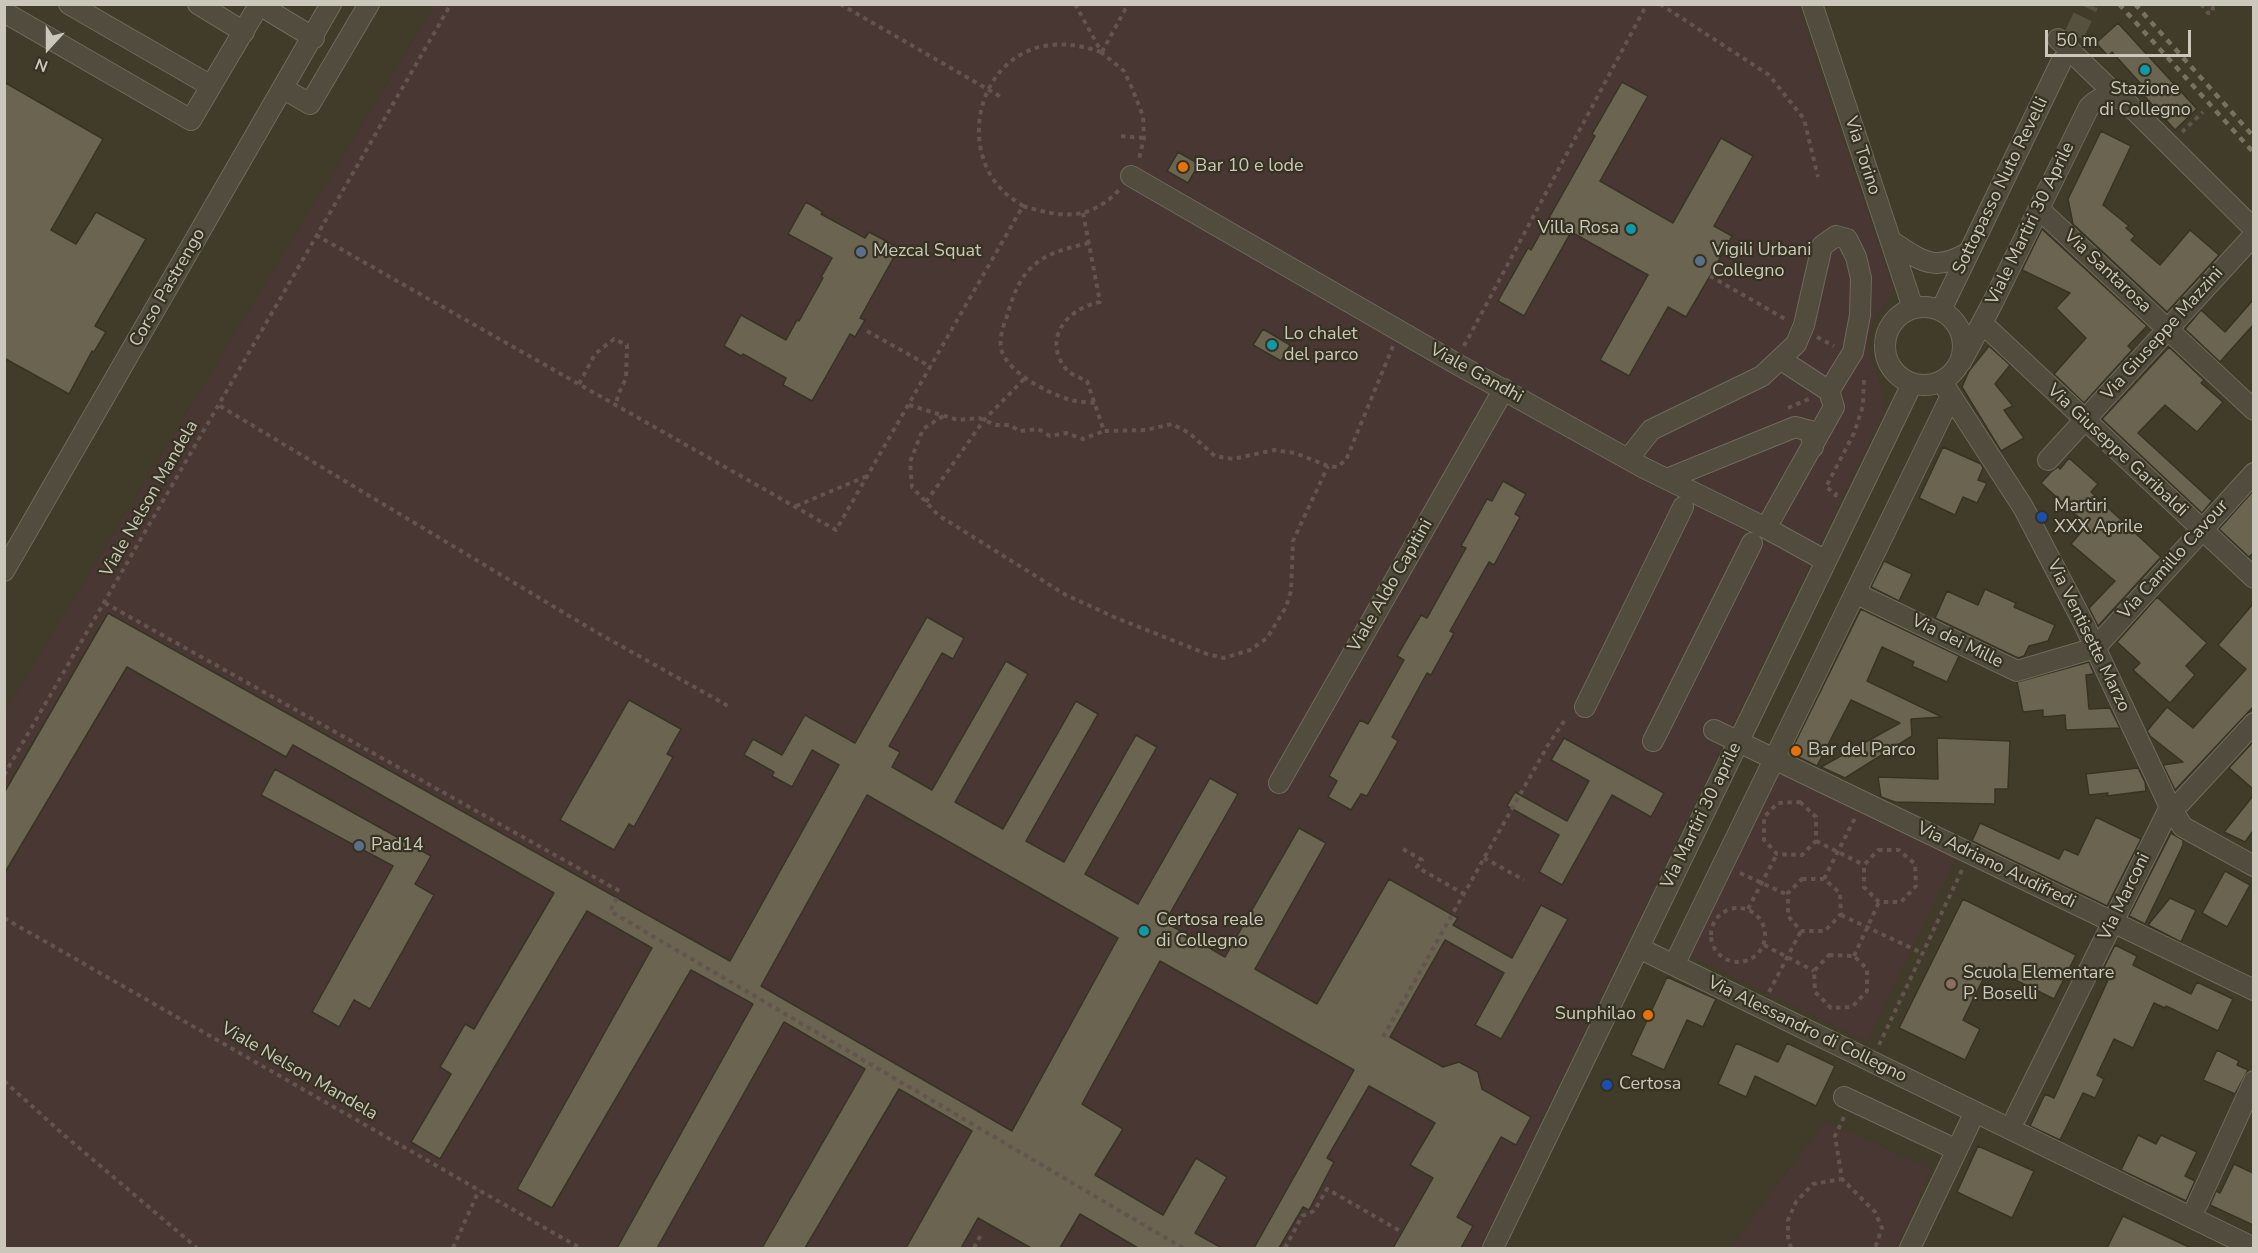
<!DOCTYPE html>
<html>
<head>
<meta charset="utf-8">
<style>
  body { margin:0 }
  #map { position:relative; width:2258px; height:1253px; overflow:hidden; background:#413b29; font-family:"Nunito Sans",sans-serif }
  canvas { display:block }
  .frame { position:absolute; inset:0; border:6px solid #cbc8bb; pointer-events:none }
  .north { position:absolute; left:18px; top:18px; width:60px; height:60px; -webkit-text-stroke:4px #363222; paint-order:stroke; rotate:201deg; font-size:16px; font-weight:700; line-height:24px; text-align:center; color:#cbc8bb }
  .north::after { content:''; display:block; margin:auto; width:21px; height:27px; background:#cbc8bb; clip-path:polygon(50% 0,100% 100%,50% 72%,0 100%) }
  .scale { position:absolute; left:2045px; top:30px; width:146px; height:27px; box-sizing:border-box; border:3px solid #cbc8bb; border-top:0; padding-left:8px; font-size:18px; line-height:21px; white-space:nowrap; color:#cbc8bb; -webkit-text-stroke:4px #363222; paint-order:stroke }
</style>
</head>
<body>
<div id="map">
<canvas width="2258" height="1253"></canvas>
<div class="frame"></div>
<div class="north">N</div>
<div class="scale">50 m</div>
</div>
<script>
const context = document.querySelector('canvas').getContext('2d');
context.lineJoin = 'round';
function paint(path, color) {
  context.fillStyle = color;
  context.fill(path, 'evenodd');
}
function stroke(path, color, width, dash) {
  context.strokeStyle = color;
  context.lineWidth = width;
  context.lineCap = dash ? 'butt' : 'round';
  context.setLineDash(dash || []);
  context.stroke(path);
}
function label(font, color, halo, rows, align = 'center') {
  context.font = font + ' "Nunito Sans",sans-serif';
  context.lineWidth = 4.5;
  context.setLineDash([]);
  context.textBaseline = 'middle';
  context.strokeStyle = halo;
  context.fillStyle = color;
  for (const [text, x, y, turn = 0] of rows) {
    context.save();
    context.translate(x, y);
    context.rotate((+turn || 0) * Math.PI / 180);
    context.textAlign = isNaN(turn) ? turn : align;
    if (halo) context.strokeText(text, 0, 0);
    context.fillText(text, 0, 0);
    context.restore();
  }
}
paint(new Path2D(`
  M435 5H1797L1893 287 1889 299 1873 322 1868 346 1883 394V414L1480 1248H5L4 714Z
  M1778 773 1956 858 1867 1042 1689 955Z
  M1825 1121 1932 1169 1896 1248H1730Z`), '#493733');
const building = new Path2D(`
  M2118 23 2197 109 2175 130 2137 88 2141 84 2112 52 2108 56 2096 43Z
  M4 82 103 139 51 230 76 244 96 212 146 239 95 326 106 332 94 352 92 351 69 394 4 358Z
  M1622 82 1648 96 1600 181 1673 223 1721 138 1753 156 1714 226 1732 236 1710 276 1686 317 1668 307 1629 376 1600 360 1648 275 1571 232 1524 316 1498 301 1528 248 1531 250 1595 136 1592 134Z
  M2101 131 2131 146 2103 205 2129 226 2126 228 2135 236 2131 240 2160 265 2190 230 2219 255 2167 312 2073 224 2068 199Z
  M1178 152 1199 164 1188 183 1167 171Z
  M806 202 823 212 821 214 865 238 869 232 899 248 860 318 865 320 855 337 850 334 812 401 783 385 786 378 743 354 741 356 724 346 741 315 786 340 797 320 799 321 823 278 821 277 832 258 788 234Z
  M2042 229 2147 326 2128 346 2132 350 2084 403 2054 374 2086 338 2056 308 2070 293 2022 270Z
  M2253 300V325L2220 362 2185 329 2201 310 2225 332Z
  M1263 329 1290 345 1281 361 1253 345Z
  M1989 346 2010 365 1995 384 2013 406 2004 410 2024 438 2001 451 1962 387 1969 371Z
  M2169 347 2204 380 2201 383 2223 402 2197 432 2165 405 2138 433 2212 501 2202 513 2102 419Z
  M1943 447 1981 464 1983 468 1978 480 1987 483 1977 503 1963 497 1955 515 1919 498Z
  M2069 458 2098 484 2091 492 2161 557 2098 626 2089 608 2115 581 2071 544 2087 525 2041 483 2051 472 2058 467 2060 469Z
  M1503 481 1526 494 1515 514 1520 517 1494 565 1489 562 1450 631 1454 633 1431 675 1427 673 1392 737 1398 741 1367 796 1361 794 1351 810 1328 797 1337 781 1329 776 1360 720 1368 724 1404 660 1397 656 1421 615 1427 618 1466 548 1461 546 1487 499 1492 501Z
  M2253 491V553L2249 557 2219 529Z
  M1884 561 1912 574 1899 601 1871 587Z
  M1985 589 2016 603 2014 607 2055 625 2048 641 2029 646 2024 656 2018 658 1935 618 1947 591 1978 605Z
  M2157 597 2207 643 2186 666 2195 675 2170 703 2133 670 2140 663 2117 642Z
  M2253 604V707L2175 790 2163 765 2183 762 2150 736 2147 731 2167 707 2193 728 2246 669 2218 645Z
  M1861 609 1959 656 1947 682 1912 666 1914 662 1882 647 1867 681 1942 717 1911 719 1912 736 1845 778 1821 767 1900 723 1851 700 1817 766 1790 753Z
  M108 613 730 961 839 765 812 750 792 787 772 776 774 772 744 755 753 739 782 755 805 715 855 743 927 617 964 638 953 659 942 653 889 746 900 752 892 767 932 790 1006 661 1028 674 955 802 1003 829 1076 701 1098 714 1026 841 1064 862 1136 735 1157 747 1085 874 1138 904 1210 778 1238 794 1165 922 1225 957 1299 828 1326 843 1255 969 1317 1004 1389 879 1458 918 1453 925 1512 958 1541 905 1568 919 1501 1039 1475 1025 1504 973 1445 940 1390 1037 1443 1067 1459 1062 1478 1072 1482 1089 1531 1117 1516 1145 1501 1137 1457 1217 1473 1226 1461 1248H1393L1433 1178 1410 1165 1435 1123 1369 1086 1327 1158 1334 1162 1309 1210 1303 1207 1279 1248H1254L1354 1070 1160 961 1082 1104 1123 1129 1095 1175 1163 1215 1196 1158 1227 1177 1195 1233 1222 1248H1138L1080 1214 1060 1248H1031L978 1218 961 1248H906L972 1131 899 1089 805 1248H762L865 1069 784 1022 657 1248H617L753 1004 691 970 552 1208 517 1189 652 948 587 911 440 1159 411 1142 451 1074 440 1067 465 1024 474 1029 554 893 293 745 286 757 127 667 4 874V793ZM867 795 1118 938 1012 1131 761 986Z
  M2089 662 2094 674 2086 675 2089 709 2110 708 2120 728 2066 730 2065 715 2043 717V710L2023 712 2017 682Z
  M629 700 681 729 667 754 673 757 634 827 629 824 614 850 560 820Z
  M1564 738 1664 793 1651 817 1612 795 1562 885 1539 872 1559 835 1507 806 1515 792 1567 821 1589 781 1551 760Z
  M1937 738 2010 741 2008 789H1995V804L1895 802 1881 797 1878 777 1938 779Z
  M2252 743 2253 744V789L2229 768Z
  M2138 768 2145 782 2146 791 2107 796 2108 793 2089 795 2086 774Z
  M275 769 431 856 415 884 434 895 370 1009 354 1000 339 1027 312 1012 393 866 261 795Z
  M2253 796V831L2245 842 2224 832Z
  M2096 817 2141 839 2107 906 1972 841 1980 823 2059 859 2064 849 2078 855Z
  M2171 833 2183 840V845L2145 924 2129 916Z
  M2225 871 2250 885 2227 927 2202 913Z
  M2170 898 2196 910 2181 942 2148 925Z
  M1963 899 2076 955 2054 999 1989 967 1963 1020 1980 1029 1965 1060 1899 1028Z
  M2115 945 2137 956 2133 965 2191 994 2197 982 2233 999 2218 1031 2166 1006 2165 1008 2154 1003 2133 1048 2114 1039 2097 1075 2104 1079 2095 1098 2083 1093 2060 1140 2030 1126 2045 1094 2054 1098 2108 980 2100 975Z
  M1667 977 1716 999 1703 1027 1687 1020 1664 1070 1631 1055Z
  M1736 1043 1778 1062 1787 1043 1835 1066 1816 1106 1755 1076 1746 1097 1718 1084Z
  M2217 1050 2239 1061 2237 1065 2248 1070 2235 1094 2203 1080Z
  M2138 1135 2156 1144 2161 1135 2197 1152 2185 1176 2195 1181 2186 1201 2121 1170Z
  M1978 1146 2034 1171 2012 1218 1957 1192Z
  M2234 1164 2253 1173V1225L2210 1205 2216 1191 2220 1193Z
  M2123 1216 2191 1248H2107Z`);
paint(building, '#6a6450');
stroke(building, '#383424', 1.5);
stroke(new Path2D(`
  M2061 62 2089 4`), '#56503f', 20, [20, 10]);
const minor = new Path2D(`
  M69 4 211 86 259 5
  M198 4 244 32
  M258 4 314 38
  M1812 4 1913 308
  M4 12 191 120 211 86
  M2058 39 2117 96
  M284 89 310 104 369 4
  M1131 176 1455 363 1644 468 1766 528 1826 561
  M2039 209 2254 410
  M1891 241C1922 261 1934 273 1969 252
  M1885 346a39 39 0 1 1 78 0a39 39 0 1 1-78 0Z
  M1941 310 2061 62
  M1982 323 2254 578
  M1961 362 1992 304 2089 107C2100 96 2112 93 2125 101L2254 229
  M1942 382 2023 507 2084 624 2170 807 2183 827 2254 866
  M1628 459 1651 430 1762 376 1796 344 1804 325 1822 246 1836 236 1847 239 1856 257 1861 278 1860 315 1853 352 1829 391
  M2048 460 2254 235
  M1667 479 1795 427 1810 431 1813 447
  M1766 528 1834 407 1829 391 1780 359
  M4 571 331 4
  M1855 593 2017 671 2095 648 2254 473
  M1585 707 1683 507
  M1714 730 2254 990
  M1653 741 1752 543
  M1279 783 1504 389
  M2170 807 2181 802 2254 723
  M1639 948 2254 1248
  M1674 965 1951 396
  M1844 1097 1957 1150
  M2016 1117 2170 807
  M2197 1205 2254 1081
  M1493 1248 1912 384
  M1910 1248 1975 1112`);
stroke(minor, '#6e6b5c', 22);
stroke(new Path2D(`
  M840 4 1003 98
  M1075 4 1102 53 1124 71 1132 88 1143 116 1144 138 1139 159
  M1660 4 1769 75 1804 119 1818 177
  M2201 4 2208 13H2212L2213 8 2209 4
  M1102 52 1128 4
  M2182 132 2203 112
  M1121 136 1144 138
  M1023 206C1016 201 1007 196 1001 189 956 140 983 51 1052 45 1070 43 1085 47 1101 52
  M1083 213 1100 302C1067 308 1041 340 1067 370 1071 375 1081 378 1087 381L1104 431 1146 430 1172 424 1189 433 1215 456 1233 459 1274 450 1295 453 1328 466 1337 467 1346 460 1393 346
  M316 235 836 530 1023 206C1060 217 1089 222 1119 190
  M1089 243C1038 254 1021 266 1007 316 1003 327 998 341 1002 352 1010 373 1047 393 1068 399 1076 402 1086 402 1095 403
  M1710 276 1787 320
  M867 331 931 367
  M1817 337 1834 346
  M1874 342 1885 340
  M1464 346 1647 4
  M579 384 595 354 614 339 627 345 626 378 618 395 616 405
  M909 405 958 420 979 418 996 425H1009L1020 431 1038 429 1050 436 1066 433 1083 439 1104 431
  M220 406 596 632 730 707
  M1788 408 1809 399
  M943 416 923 429 910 462 912 487 938 515 1066 595 1114 617 1207 654 1224 658 1250 650 1267 638 1286 607 1291 591 1293 541 1328 466
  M1835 497 1836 494 1826 487 1854 433 1863 406 1864 379
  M926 502 984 420 1025 378
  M796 506 867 476
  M105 603 621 892
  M4 775 451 4
  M1800 802 1816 817V841L1802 855 1777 854 1764 840V817L1778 803Z
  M1816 841 1864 865
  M1403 849 1422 860 1417 867 1464 894
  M1878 850H1899L1915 864 1916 886 1901 902H1879L1864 887V865Z
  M1484 858 1524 880
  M1740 873 1788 895
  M1802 879H1824L1840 893 1841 914 1825 931H1801L1788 916V893Z
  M1824 879 1855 818
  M617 898 610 911 1183 1248
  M1711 935a27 27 0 1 1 54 0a27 27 0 1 1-54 0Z
  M1748 909 1777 854
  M1841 915 1922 953
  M4 918 580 1248
  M1764 945 1814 971
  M1829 955 1854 956 1867 969V991L1852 1007 1831 1008 1815 992 1814 971Z
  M1854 956 1879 902
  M1769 992 1801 931
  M1383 1037 1548 745 1566 718
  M1879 1045 1962 870
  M4 1081 64 1135 197 1248
  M1844 1117 1835 1136 1842 1179 1875 1212 1882 1228 1875 1248
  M453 1248 479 1190
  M974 1248 982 1233
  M1285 1248 1302 1216 1314 1211 1327 1189 1402 1232
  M1791 1248 1788 1237V1220L1796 1202 1813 1184 1842 1179`), '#63544e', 4, [4.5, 4.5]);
stroke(minor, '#514c3e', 20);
stroke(new Path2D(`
  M2119 4 2254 153
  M2135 4 2254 137`), '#777260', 4.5, [6, 6]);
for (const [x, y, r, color] of [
  [2145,70,6,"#0f9aa8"],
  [1183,167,6,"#e8710a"],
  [1631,229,6,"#0f9aa8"],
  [861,252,6,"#5c6f8a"],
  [1700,261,6,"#5c6f8a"],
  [1272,345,6,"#0f9aa8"],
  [2042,517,6,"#1a4fb4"],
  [1796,751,6,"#e8710a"],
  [359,846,6,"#5c6f8a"],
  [1144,931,6,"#0f9aa8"],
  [1951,984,6,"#8d6e63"],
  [1648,1015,6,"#e8710a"],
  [1607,1085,6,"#1a4fb4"]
]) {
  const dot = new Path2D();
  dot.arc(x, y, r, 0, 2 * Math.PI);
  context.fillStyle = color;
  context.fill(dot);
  stroke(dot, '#363222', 2);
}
label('18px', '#cbc8bb', '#363222', [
  ["Stazione",2145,90,"center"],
  ["di Collegno",2145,111,"center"],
  ["Bar 10 e lode",1195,167],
  ["Villa Rosa",1619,229,"right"],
  ["Vigili Urbani",1712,251],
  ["Collegno",1712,272],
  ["Mezcal Squat",873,252],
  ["Lo chalet",1284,335],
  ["del parco",1284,356],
  ["Martiri",2054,507],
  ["XXX Aprile",2054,528],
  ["Bar del Parco",1808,751],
  ["Pad14",371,846],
  ["Certosa reale",1156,921],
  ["di Collegno",1156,942],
  ["Scuola Elementare",1963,974],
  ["P. Boselli",1963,995],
  ["Sunphilao",1636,1015,"right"],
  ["Certosa",1619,1085]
], 'left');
label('18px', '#cbc8bb', '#363222', [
  ["Via Torino",1862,156,72],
  ["Sottopasso Nuto Revelli",2001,186,-64],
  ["Viale Martiri 30 Aprile",2031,224,-64],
  ["Via Santarosa",2107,272,43],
  ["Corso Pastrengo",168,288,-60],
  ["Via Giuseppe Mazzini",2163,334,-48],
  ["Viale Gandhi",1476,374,29],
  ["Via Giuseppe Garibaldi",2117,451,43],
  ["Viale Nelson Mandela",150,499,-60],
  ["Via Camillo Cavour",2174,560,-48],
  ["Viale Aldo Capitini",1391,586,-60],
  ["Via Ventisette Marzo",2088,636,64],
  ["Via dei Mille",1957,642,26],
  ["Via Martiri 30 aprile",1702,816,-64],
  ["Via Adriano Audifredi",1996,866,26],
  ["Via Marconi",2125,897,-64],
  ["Via Alessandro di Collegno",1807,1030,26],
  ["Viale Nelson Mandela",299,1072,30]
]);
</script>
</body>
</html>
